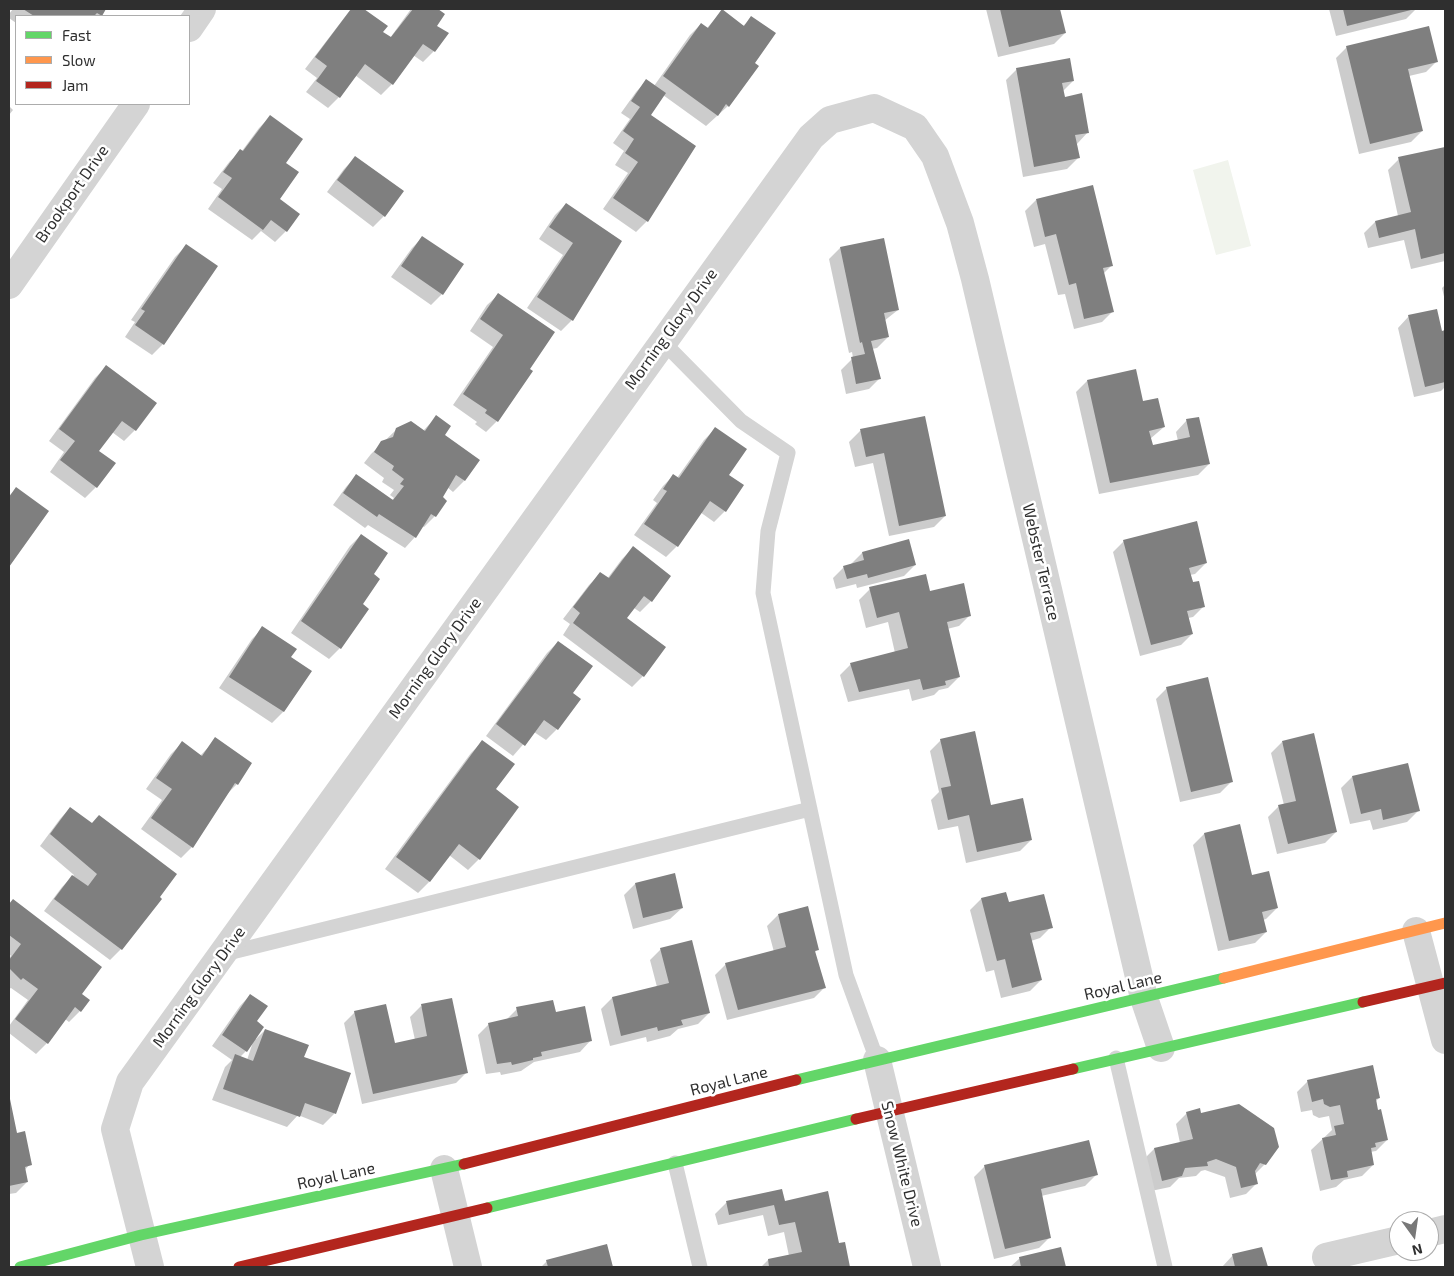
<!DOCTYPE html>
<html>
<head>
<meta charset="utf-8">
<style>
  body { margin:0 }
  #map { position:relative; width:1454px; height:1276px; overflow:hidden; background:#fff; font-family:"Exo 2",sans-serif }
  canvas { display:block }
  .frame { position:absolute; inset:0; border:10px solid #2f2f2f; pointer-events:none }
  .legend { position:absolute; left:15px; top:15px; width:175px; height:90px; box-sizing:border-box; background:#fff; border:1px solid #acacac; margin:0; padding:6px 9px; list-style:none; font-size:15px; color:#2f2f2f }
  .legend li { display:flex; align-items:center; gap:10px; height:25px }
  .legend b { width:25px; border:1px solid #acacac }
  .north { position:absolute; left:1389px; top:1211px; width:50px; height:50px; box-sizing:border-box; background:#fff; border:1px solid #acacac; border-radius:50%; rotate:166deg; font-size:14px; font-weight:700; line-height:20px; text-align:center; color:#2f2f2f }
  .north::after { content:''; display:block; margin:auto; width:18px; height:22px; background:#787878; clip-path:polygon(50% 0,100% 100%,50% 72%,0 100%) }
</style>
</head>
<body>
<div id="map">
<canvas width="1454" height="1276"></canvas>
<div class="frame"></div>
<ul class="legend">
<li><b style="height:6px;background:#63d668"></b>Fast</li>
<li><b style="height:6px;background:#ff974d"></b>Slow</li>
<li><b style="height:6px;background:#b3261e"></b>Jam</li>
</ul>
<div class="north">N</div>
</div>
<script>
const context = document.querySelector('canvas').getContext('2d');
context.lineJoin = 'round';
function paint(path, color) {
  context.fillStyle = color;
  context.fill(path, 'evenodd');
}
function stroke(path, color, width, dash) {
  context.strokeStyle = color;
  context.lineWidth = width;
  context.lineCap = dash ? 'butt' : 'round';
  context.setLineDash(dash || []);
  context.stroke(path);
}
function label(font, color, halo, rows, align = 'center') {
  context.font = font + ' "Exo 2",sans-serif';
  context.lineWidth = 5;
  context.setLineDash([]);
  context.textBaseline = 'middle';
  context.strokeStyle = halo;
  context.fillStyle = color;
  for (const [text, x, y, turn = 0] of rows) {
    context.save();
    context.translate(x, y);
    context.rotate((+turn || 0) * Math.PI / 180);
    context.textAlign = isNaN(turn) ? turn : align;
    if (halo) context.strokeText(text, 0, 0);
    context.fillText(text, 0, 0);
    context.restore();
  }
}
paint(new Path2D(`
  M1228 160 1251 246 1216 255 1193 170Z`), '#f1f4ed');
paint(new Path2D(`
  M13 9H105L99 16H16V23L9 18V14Z
  M351 9H362L386 26 382 32 390 38 411 9H436L444 14 435 26 434 51 423 62 413 55 392 84 381 95 355 75 339 97 328 108 306 92 317 78 305 69Z
  M986 9H1059L1065 33 1054 44 998 57Z
  M1329 9H1416L1406 19 1336 36Z
  M722 11 743 26 752 18 753 64 757 66 728 106 706 126 663 95 649 115 695 146 647 221 636 232 603 209 628 173 615 165 624 151 613 143 630 119 621 113 636 92 646 81 654 86 690 35 701 24 707 28Z
  M1347 47 1437 61 1426 72 1409 76 1422 131 1411 142 1359 154 1336 58Z
  M1017 69 1073 81 1063 91 1064 98 1088 132 1077 144 1078 158 1067 169 1023 177 1006 80Z
  M9 106 13 110 9 115Z
  M270 117 284 163 278 199 286 231 275 242 261 231 252 240 208 209 222 189 213 183 230 161 242 151 259 128Z
  M1445 148V261L1411 269 1404 240 1368 248 1364 233 1375 222 1398 216 1388 170 1399 159Z
  M355 158 384 216 373 227 327 192 344 169Z
  M1036 200 1112 265 1103 274 1113 311 1102 322 1074 329 1065 294 1058 295 1045 244 1034 247 1025 211Z
  M566 204 621 241 572 320 561 331 527 308 563 255 539 239 555 215Z
  M423 237 442 294 431 305 391 277 412 248Z
  M883 239 898 310 884 321 888 337 877 348 872 349 880 378 869 389 846 394 841 370 853 358 852 352 849 353 829 259 840 248Z
  M186 246 163 344 152 355 125 337 135 322 131 320 175 257Z
  M1445 285V301L1442 288Z
  M498 295 528 369 531 371 497 421 486 432 475 424 477 422 453 405 493 347 470 331 487 305Z
  M1409 316 1441 332H1445V387L1441 391 1414 397 1398 328Z
  M106 367 155 403 135 430 124 441 112 432 98 451 96 487 85 498 50 472 64 452 49 441 95 378Z
  M1087 381 1142 402 1164 427 1150 439 1152 446 1178 441 1176 432 1187 420 1209 464 1198 475 1099 494 1076 392Z
  M436 417 443 435 464 481 453 492 447 487 441 498 445 501 435 516 424 527 422 526 415 537 405 548 368 525 365 528 333 505 346 487 356 476 391 501 394 498 390 495 394 490 382 482 384 478 364 463 371 454 397 429 423 431Z
  M924 417 945 516 934 527 889 536 873 463 855 467 849 442 860 431Z
  M715 429 727 475 725 511 714 522 700 512 677 546 666 557 634 535 657 503 653 500 663 486 674 475 677 478 704 440Z
  M16 489 47 512 9 565V496Z
  M361 535V605L367 609 340 648 329 659 291 633 350 546Z
  M908 541 915 565 904 576 857 588 856 584 836 589 833 578 844 567 851 564 862 553Z
  M1124 541 1206 563 1195 574 1190 575 1204 606 1193 617 1188 618 1192 634 1181 645 1140 656 1113 552Z
  M633 548 670 576 651 601 640 612 634 608 626 618 643 676 632 687 563 635 570 624 563 619 589 585 600 574 607 579 622 559Z
  M870 589 930 593 970 615 959 626 947 629 959 677 948 688 939 690 934 695 912 701 909 689 848 702 840 675 851 664 895 653 888 622 866 628 859 600Z
  M263 628 290 658 310 671 283 712 272 723 219 688 252 639Z
  M558 642 571 694 557 729 546 740 534 732 513 756 486 736 547 653Z
  M1167 688 1231 782 1220 793 1180 802 1156 699Z
  M216 739 251 764 237 784 226 795 192 847 181 858 141 829 162 800 146 789 171 754 182 743 200 756Z
  M941 740 990 806 1031 840 1020 851 966 863 958 826 938 830 931 800 939 792 930 751Z
  M482 742 479 859 468 870 449 855 429 882 418 893 385 869 471 753Z
  M1282 742 1336 832 1325 843 1277 854 1268 817 1279 806 1284 805 1271 753Z
  M1352 777 1418 811 1407 822 1373 830 1370 820 1350 824 1341 788Z
  M70 808 91 824 121 949 110 960 44 911 62 887 74 875 40 846 60 819Z
  M1240 826 1252 877 1277 908 1266 919 1263 920 1266 932 1255 943 1218 951 1193 845 1204 834Z
  M635 884 682 908 670 919 633 929 624 895Z
  M981 899 1008 904 1051 927 1040 938 1031 941 1041 980 1030 991 1001 998 994 970 986 972 970 910Z
  M13 900 80 994V1011L69 1022 65 1019 47 1043 36 1054 9 1033V1026L28 1000 11 988 9 989V958L11 956 9 954V905Z
  M778 915 818 949 814 953 825 987 814 998 727 1020 715 975 726 964 774 952 767 926Z
  M661 949 709 1013 698 1024 678 1029 670 1036 647 1042 646 1037 610 1046 601 1009 612 998 657 987 650 960Z
  M250 995 256 1022V1039L265 1030 303 1057 349 1074 334 1114 323 1125 298 1115 287 1127 212 1100 225 1067 232 1060 212 1046 240 1006ZM253 1042 247 1060 240 1057 246 1051Z
  M421 1006 467 1072 456 1083 362 1104 344 1023 355 1012 394 1044 415 1040 410 1017Z
  M517 1009 555 1013 591 1040 580 1052 534 1062 521 1071 501 1075 500 1072 486 1074 478 1035 489 1024 506 1020Z
  M1308 1081 1379 1098 1375 1102 1387 1140 1376 1151 1370 1152 1373 1165 1362 1176 1344 1180 1336 1187 1320 1191 1311 1150 1332 1130 1329 1116 1319 1118 1313 1115 1312 1110 1301 1112 1297 1092Z
  M9 1102 16 1134 30 1164 24 1171 27 1182 16 1193 9 1194Z
  M1187 1113 1200 1115 1265 1164 1255 1174 1257 1183 1246 1194 1230 1198 1225 1177 1205 1170 1201 1171 1196 1176 1179 1178 1170 1187 1151 1191 1143 1160 1154 1149 1180 1143 1176 1124Z
  M985 1166 1096 1175 1085 1186 1041 1196 1050 1237 1039 1248 994 1259 974 1177Z
  M784 1202 838 1244 844 1243 849 1267H761L768 1260 789 1256 784 1232 768 1236 763 1215 718 1225 715 1214 726 1203Z
  M606 1246 612 1267H541L547 1261Z
  M1060 1249 1065 1267H1010L1020 1258Z
  M1261 1249 1266 1267H1222L1233 1255Z`), '#0003');
paint(new Path2D(`
  M23 9H106L102 16 97 13 94 16H34Z
  M351 9H364L388 26 383 32 391 37 413 9H438L445 14 437 26 449 33 435 52 423 44 393 85 365 64 340 98 316 81 327 66 315 57Z
  M722 9 744 26 751 16 776 33 755 63 759 66 729 107 726 104 718 116 663 76 701 23 708 28Z
  M1000 9H1060L1066 33 1009 47Z
  M1343 9H1415L1347 26Z
  M1429 26 1438 62 1408 69 1423 131 1370 144 1346 46Z
  M1070 58 1074 81 1062 83 1065 97 1082 93 1089 133 1075 135 1080 158 1034 167 1016 68Z
  M646 79 666 93 651 115 696 146 648 222 613 198 638 162 625 153 634 139 623 131 640 107 631 101Z
  M270 115 303 139 286 163 299 172 280 199 300 214 287 232 271 220 263 230 218 197 232 178 223 172 240 149 243 151Z
  M1445 147V253L1421 259 1415 229 1379 238 1375 221 1411 212 1398 157Z
  M355 156 404 191 385 217 337 180Z
  M1093 185 1113 266 1103 268 1114 312 1084 319 1076 283 1069 285 1056 234 1045 237 1036 199Z
  M566 203 622 241 573 321 537 297 573 243 549 227Z
  M422 236 464 264 443 295 401 266Z
  M884 238 899 310 884 313 889 337 871 341 881 379 856 384 851 357 865 354 862 342 860 343 840 247Z
  M186 244 218 266 164 345 135 325 145 311 141 309Z
  M498 293 555 332 530 369 533 371 498 422 485 413 487 410 463 394 503 335 480 319Z
  M1437 309 1442 331 1445 330V382L1425 387 1408 315Z
  M106 365 157 403 136 431 122 421 99 451 116 463 97 488 60 460 75 441 59 429Z
  M1136 369 1143 401 1158 398 1165 427 1149 431 1153 445 1190 437 1186 419 1199 417 1210 464 1110 483 1087 380Z
  M436 415 451 426 445 435 480 460 465 481 456 475 443 497 447 501 436 517 431 514 416 538 379 514 377 517 343 493 356 474 393 500 404 486 400 484 404 479 392 470 394 466 374 452 381 441 393 437 396 428 411 421 425 431Z
  M925 416 946 516 899 526 884 453 866 457 860 429Z
  M715 427 747 449 729 475 744 485 726 512 710 501 678 547 644 524 667 491 663 489 673 474 679 478Z
  M16 487 49 511 9 567V497Z
  M1197 521 1207 563 1189 568 1193 582 1199 581 1205 607 1187 611 1193 634 1151 645 1123 540Z
  M361 534 388 553 374 574 380 579 363 604 369 609 341 649 301 621Z
  M909 539 916 565 868 578 867 574 847 579 843 566 864 560 862 552Z
  M633 546 671 576 652 602 644 596 627 618 666 647 644 677 573 623 580 613 573 607 600 572 609 578Z
  M926 574 930 591 964 583 971 616 947 622 960 677 945 681 946 685 923 690 920 679 859 692 850 663 908 648 899 612 877 618 869 587Z
  M262 626 297 649 291 657 312 671 284 712 229 677Z
  M558 641 593 666 573 693 581 699 558 730 544 720 525 746 496 724Z
  M1208 677 1233 782 1191 792 1166 687Z
  M975 731 991 805 1023 798 1032 840 977 852 969 815 948 820 941 788 951 786 940 739Z
  M1314 733 1337 832 1288 844 1278 805 1296 801 1282 741Z
  M215 737 252 763 238 785 235 783 193 848 151 818 172 789 156 778 182 741 202 756Z
  M482 740 515 764 496 789 519 807 480 860 459 844 430 882 396 857Z
  M1408 763 1420 811 1383 820 1381 809 1361 814 1352 776Z
  M70 807 92 823 99 815 177 874 160 897 162 899 122 950 54 899 72 875 88 886 97 874 50 834Z
  M1240 824 1252 875 1269 871 1278 908 1262 912 1267 932 1229 941 1204 833Z
  M675 873 683 908 643 918 635 883Z
  M1006 892 1009 902 1044 894 1053 928 1030 933 1042 980 1012 988 1005 959 997 961 981 898Z
  M13 899 102 967 82 994 90 1000 81 1012 75 1007 48 1044 15 1019 38 989 23 978 21 980 9 968V960L21 944 9 935V904Z
  M808 906 819 950 815 951 826 988 738 1010 725 963 786 947 778 914Z
  M692 940 710 1013 681 1020 683 1025 658 1031 657 1027 621 1036 612 997 669 983 660 948Z
  M250 994 268 1006 257 1021 264 1027 247 1052 222 1035Z
  M452 998 468 1073 373 1094 354 1011 386 1004 395 1043 427 1036 421 1004Z
  M553 1000 556 1012 585 1006 592 1041 541 1052 542 1056 533 1058V1060L512 1065 511 1062 497 1064 488 1023 518 1016 516 1007Z
  M265 1029 309 1045 304 1057 351 1073 336 1114 305 1103 300 1117 223 1089 235 1054 253 1061Z
  M1373 1065 1380 1098 1376 1099 1378 1110 1381 1109 1388 1140 1375 1143 1376 1147 1371 1148 1374 1165 1347 1171 1348 1177 1331 1180 1322 1138 1336 1135 1334 1126 1344 1124 1340 1105 1330 1107 1324 1104 1323 1099 1312 1102 1307 1080Z
  M10 1099 17 1133 25 1131 32 1165 25 1167 28 1182 9 1186Z
  M1239 1104 1274 1128 1279 1147 1266 1165 1260 1163 1255 1171 1258 1184 1241 1188 1236 1167 1216 1159 1207 1162 1208 1166 1185 1168 1182 1176 1162 1181 1154 1148 1193 1139 1186 1112 1200 1108 1201 1113Z
  M1089 1140 1098 1175 1041 1189 1051 1238 1005 1249 984 1165Z
  M782 1189 785 1201 828 1191 839 1243 845 1242 850 1267H769L768 1259 802 1252 795 1222 779 1225 774 1205 729 1215 726 1201Z
  M607 1244 613 1267H548L546 1260Z
  M1061 1247 1066 1267H1021L1019 1257Z
  M1262 1247 1268 1267H1235L1232 1254Z`), '#7f7f7f');
stroke(new Path2D(`
  M662 341 741 421 788 453 768 531 763 593 846 975 877 1060
  M224 954 810 809
  M1116 1058 1165 1267
  M675 1163 700 1267`), '#d4d4d4', 15);
stroke(new Path2D(`
  M189 28 202 9
  M9 285 136 104
  M1416 931 1445 1040
  M877 1060 927 1267
  M444 1169 468 1267
  M1429 1233 1445 1229
  M1326 1257 1399 1240
  M150 1267 115 1129 130 1082 811 137 830 120 874 108 915 127 935 156 960 223 975 279 1144 998 1161 1048`), '#d4d4d4', 28);
stroke(new Path2D(`
  M1073 1069 1363 1002
  M796 1080 1224 978
  M487 1208 856 1119
  M20 1267 141 1235 464 1164`), '#63d668', 11);
stroke(new Path2D(`
  M1224 978 1445 923`), '#ff974d', 11);
stroke(new Path2D(`
  M1363 1002 1445 983
  M856 1119 1073 1069
  M464 1164 796 1080
  M239 1267 487 1208`), '#b3261e', 11);
label('16px', '#2f2f2f', '#fff', [
  ["Brookport Drive",72,194,-55],
  ["Morning Glory Drive",671,329,-54],
  ["Webster Terrace",1041,562,77],
  ["Morning Glory Drive",435,658,-54],
  ["Royal Lane",1123,986,-13],
  ["Morning Glory Drive",199,987,-54],
  ["Royal Lane",729,1081,-14],
  ["Snow White Drive",902,1164,76],
  ["Royal Lane",336,1176,-12]
]);
</script>
</body>
</html>
